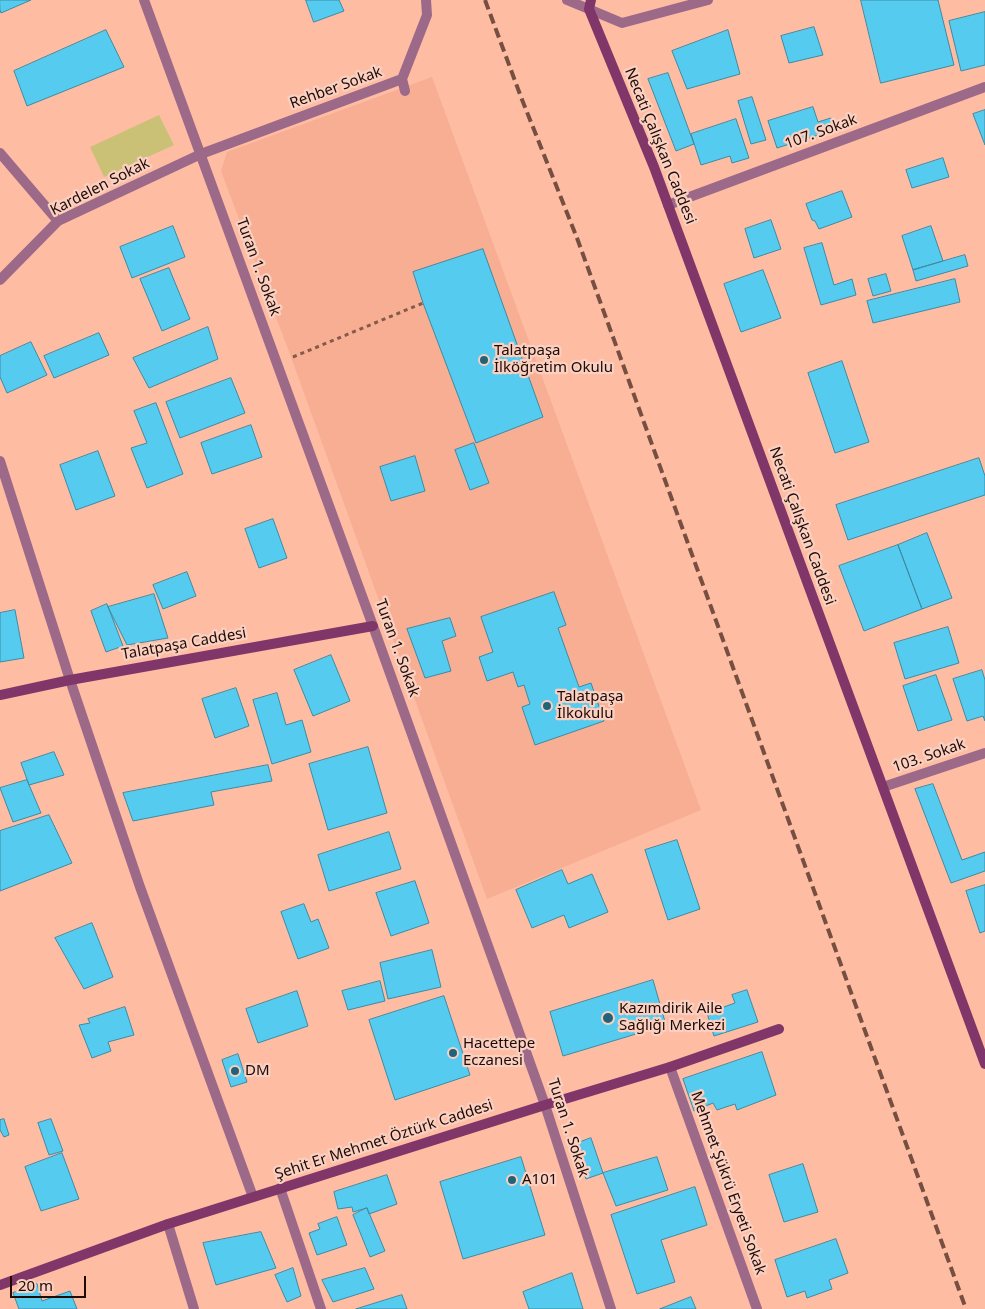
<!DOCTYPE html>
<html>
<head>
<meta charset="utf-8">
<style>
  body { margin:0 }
  #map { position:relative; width:985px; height:1309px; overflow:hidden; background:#febca3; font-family:"Noto Sans",sans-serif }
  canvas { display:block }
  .scale { position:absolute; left:10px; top:1276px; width:76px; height:22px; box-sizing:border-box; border:2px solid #200a03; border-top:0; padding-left:6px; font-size:15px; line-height:18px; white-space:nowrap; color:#200a03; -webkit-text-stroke:4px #f9d0c1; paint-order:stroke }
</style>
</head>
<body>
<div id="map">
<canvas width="985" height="1309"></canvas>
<div class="scale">20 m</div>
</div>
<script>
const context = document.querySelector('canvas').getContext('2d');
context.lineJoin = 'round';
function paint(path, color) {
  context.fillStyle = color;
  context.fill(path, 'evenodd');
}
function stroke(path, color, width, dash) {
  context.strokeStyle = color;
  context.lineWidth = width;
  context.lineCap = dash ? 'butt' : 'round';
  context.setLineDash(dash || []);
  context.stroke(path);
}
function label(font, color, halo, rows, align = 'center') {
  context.font = font + ' "Noto Sans",sans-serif';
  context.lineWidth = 4.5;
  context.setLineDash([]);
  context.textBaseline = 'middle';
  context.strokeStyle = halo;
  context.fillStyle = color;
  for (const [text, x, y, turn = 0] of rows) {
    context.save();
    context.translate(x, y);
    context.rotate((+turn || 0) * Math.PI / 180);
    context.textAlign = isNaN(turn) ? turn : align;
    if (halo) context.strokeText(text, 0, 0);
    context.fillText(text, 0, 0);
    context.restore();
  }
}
paint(new Path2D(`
  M432 77 701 810 487 899 291 357 221 171 227 152Z`), '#f7ae92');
paint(new Path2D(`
  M159 115 174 145 104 177 90 147Z`), '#cbc176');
const building = new Path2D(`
  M0 0H31L1 13 0 10Z
  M306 0H339L344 11 314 22Z
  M861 0H938L954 65 881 83Z
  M985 12V65L961 71 949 21Z
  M814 27 823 55 789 63 781 36Z
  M106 30 124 67 27 106 14 71Z
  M728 30 740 74 687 89 672 51Z
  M668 73 694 144 676 151 648 79Z
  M752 97 766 140 751 144 738 101Z
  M813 107 818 122 831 118 834 130 777 148 768 121Z
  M985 110V145L973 114Z
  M736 119 749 158 732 163 730 156 701 165 691 134Z
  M943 158 949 177 912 188 906 170Z
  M842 191 852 217 819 229 815 221 812 220 806 204Z
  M771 220 781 249 754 258 745 229Z
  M173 226 185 257 132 278 120 247Z
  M931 226 943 261 913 270 902 236Z
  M822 243 834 285 852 279 856 295 821 305 804 248Z
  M483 249 543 417 476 443 423 303 413 272Z
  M965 255 968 266 916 281 913 270Z
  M169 268 190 319 162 331 140 279Z
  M763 270 781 318 741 332 724 284Z
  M886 274 891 291 873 296 868 279Z
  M955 279 960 302 873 323 867 301Z
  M208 327 218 359 149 388 133 358Z
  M99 333 109 355 54 378 44 356Z
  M31 342 47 375 7 393 0 377V356Z
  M842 361 869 442 835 453 808 373Z
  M231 378 245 413 180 438 166 402Z
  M156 403 183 474 147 488 131 448 147 443 134 411Z
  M251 425 262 457 212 474 201 443Z
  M474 443 489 483 470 490 455 450Z
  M98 451 115 496 76 510 60 465Z
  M415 456 425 491 391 501 380 467Z
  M979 458 985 476V495L848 540 836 505Z
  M273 519 287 558 259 568 245 529Z
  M927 533 952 598 922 609 898 545Z
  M898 545 922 609 864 631 839 566Z
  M187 572 196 596 163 609 153 585Z
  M554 592 566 625 558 628 579 687 591 683 604 721 535 745 522 707 530 704 524 685 518 687 513 672 487 681 479 657 493 652 481 617Z
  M154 594 168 638 127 645 108 607Z
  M107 604 123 646 106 652 91 611Z
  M15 610 24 658 0 662V613Z
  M450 618 456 636 442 641 451 671 425 678 407 629Z
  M948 627 959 663 905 679 894 643Z
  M331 655 350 701 313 716 294 670Z
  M982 670 985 680V721L983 716 967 721 953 679Z
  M936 675 952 720 918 731 903 686Z
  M236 688 249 726 215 738 202 699Z
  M277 693 286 725 302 720 311 752 272 764 253 700Z
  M368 747 387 813 328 830 309 764Z
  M54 752 64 775 29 785 21 763Z
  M268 765 272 781 211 792 214 805 133 821 123 793Z
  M27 780 41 813 13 822 0 788Z
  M933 784 962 860 985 852V871L951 883 915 789Z
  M49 815 72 863 0 891V831Z
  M389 832 401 869 329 891 318 855Z
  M677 840 700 909 668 920 645 850Z
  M562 870 568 884 592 874 608 912 569 928 564 915 532 928 516 890Z
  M415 881 429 923 391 936 376 893Z
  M985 885V931L980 933 966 891Z
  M304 904 311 922 318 919 329 948 298 959 281 912Z
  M92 923 113 977 84 989 55 938Z
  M432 950 441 987 388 999 380 963Z
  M653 980 666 1025 563 1056 550 1012Z
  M380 981 385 1001 348 1010 342 991Z
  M747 990 758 1022 714 1036 707 1013 735 1003 732 995Z
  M297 991 308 1026 258 1043 246 1009Z
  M444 996 470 1075 395 1100 369 1020Z
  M125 1007 134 1035 108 1042 111 1051 92 1058 79 1025 90 1023 88 1019Z
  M762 1052 776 1095 737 1110 735 1104 717 1110 713 1103 694 1111 683 1079Z
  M238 1054 247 1082 231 1087 222 1060Z
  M4 1119 9 1135 4 1137 0 1130V1120Z
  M51 1119 63 1151 49 1155 38 1123Z
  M591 1138 603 1173 586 1179 573 1145Z
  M62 1153 79 1199 41 1211 25 1167Z
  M521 1157 545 1235 463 1259 440 1182Z
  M657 1157 668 1190 616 1206 603 1173Z
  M803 1164 818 1212 784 1222 769 1175Z
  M387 1175 397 1204 369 1214 367 1208 353 1212 352 1207 338 1209 334 1192Z
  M695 1187 707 1225 661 1240 675 1282 637 1294 611 1215Z
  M367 1208 385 1251 370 1257 353 1215Z
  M337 1217 347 1245 317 1255 309 1233 320 1229 318 1224Z
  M261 1232 276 1268 216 1285 203 1243Z
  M836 1239 848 1273 829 1280 832 1289 807 1298 805 1291 787 1297 775 1260Z
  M293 1268 301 1296 287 1302 275 1275Z
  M365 1268 374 1289 333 1302 322 1280Z
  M572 1273 583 1309H529L523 1292Z
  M37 1284 42 1301 70 1291 77 1309H19L13 1293Z
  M402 1295 407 1309H356Z
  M691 1297 696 1309H660Z`);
paint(building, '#54cbef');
stroke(building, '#3d8ba4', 1);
stroke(new Path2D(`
  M293 357 423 303`), '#845a4b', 3, [4, 4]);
stroke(new Path2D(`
  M144 0 373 626 520 1035 545 1105 611 1309
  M567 0 622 23 708 0
  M402 79 405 91
  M0 153 58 221
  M668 205 985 87
  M0 280 58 221 201 154 402 79 427 15 426 0
  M0 461 70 680 140 887 253 1197
  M883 787 985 753
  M670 1067 757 1309
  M280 1188 321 1309
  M168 1224 194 1309`), '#9d6989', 10);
stroke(new Path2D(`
  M591 0 589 9 654 167 985 1064
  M0 695 70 680 373 626
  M0 1285 168 1224 545 1105 670 1067 779 1029`), '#803668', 10);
stroke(new Path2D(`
  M485 0 521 97 577 238 966 1309`), '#764f41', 4, [10, 5]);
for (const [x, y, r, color] of [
  [484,360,5,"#226377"],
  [547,706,5,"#226377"],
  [608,1018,6,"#226377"],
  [453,1053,5,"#226377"],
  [235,1071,5,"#226377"],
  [512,1180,5,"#226377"]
]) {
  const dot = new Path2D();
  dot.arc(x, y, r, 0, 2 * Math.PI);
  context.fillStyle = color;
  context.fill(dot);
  stroke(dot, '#f9d0c1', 2);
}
label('15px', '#200a03', '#f9d0c1', [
  ["Rehber Sokak",336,88,-20],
  ["107. Sokak",821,132,-20],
  ["Necati Çalışkan Caddesi",660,146,68],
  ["Kardelen Sokak",100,187,-27],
  ["Turan 1. Sokak",258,267,70],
  ["Necati Çalışkan Caddesi",802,526,70],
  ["Talatpaşa Caddesi",184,644,-10],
  ["Turan 1. Sokak",397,648,70],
  ["103. Sokak",929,756,-19],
  ["Turan 1. Sokak",568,1128,72],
  ["Şehit Er Mehmet Öztürk Caddesi",384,1140,-18],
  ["Mehmet Şükrü Eryeti Sokak",728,1183,70]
]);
label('15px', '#200a03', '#f9d0c1', [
  ["Talatpaşa",494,351],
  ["İlköğretim Okulu",494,368],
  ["Talatpaşa",557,697],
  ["İlkokulu",557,714],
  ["Kazımdirik Aile",619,1009],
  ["Sağlığı Merkezi",619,1026],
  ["Hacettepe",463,1044],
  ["Eczanesi",463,1061],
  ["DM",245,1071],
  ["A101",522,1180]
], 'left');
</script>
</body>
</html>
